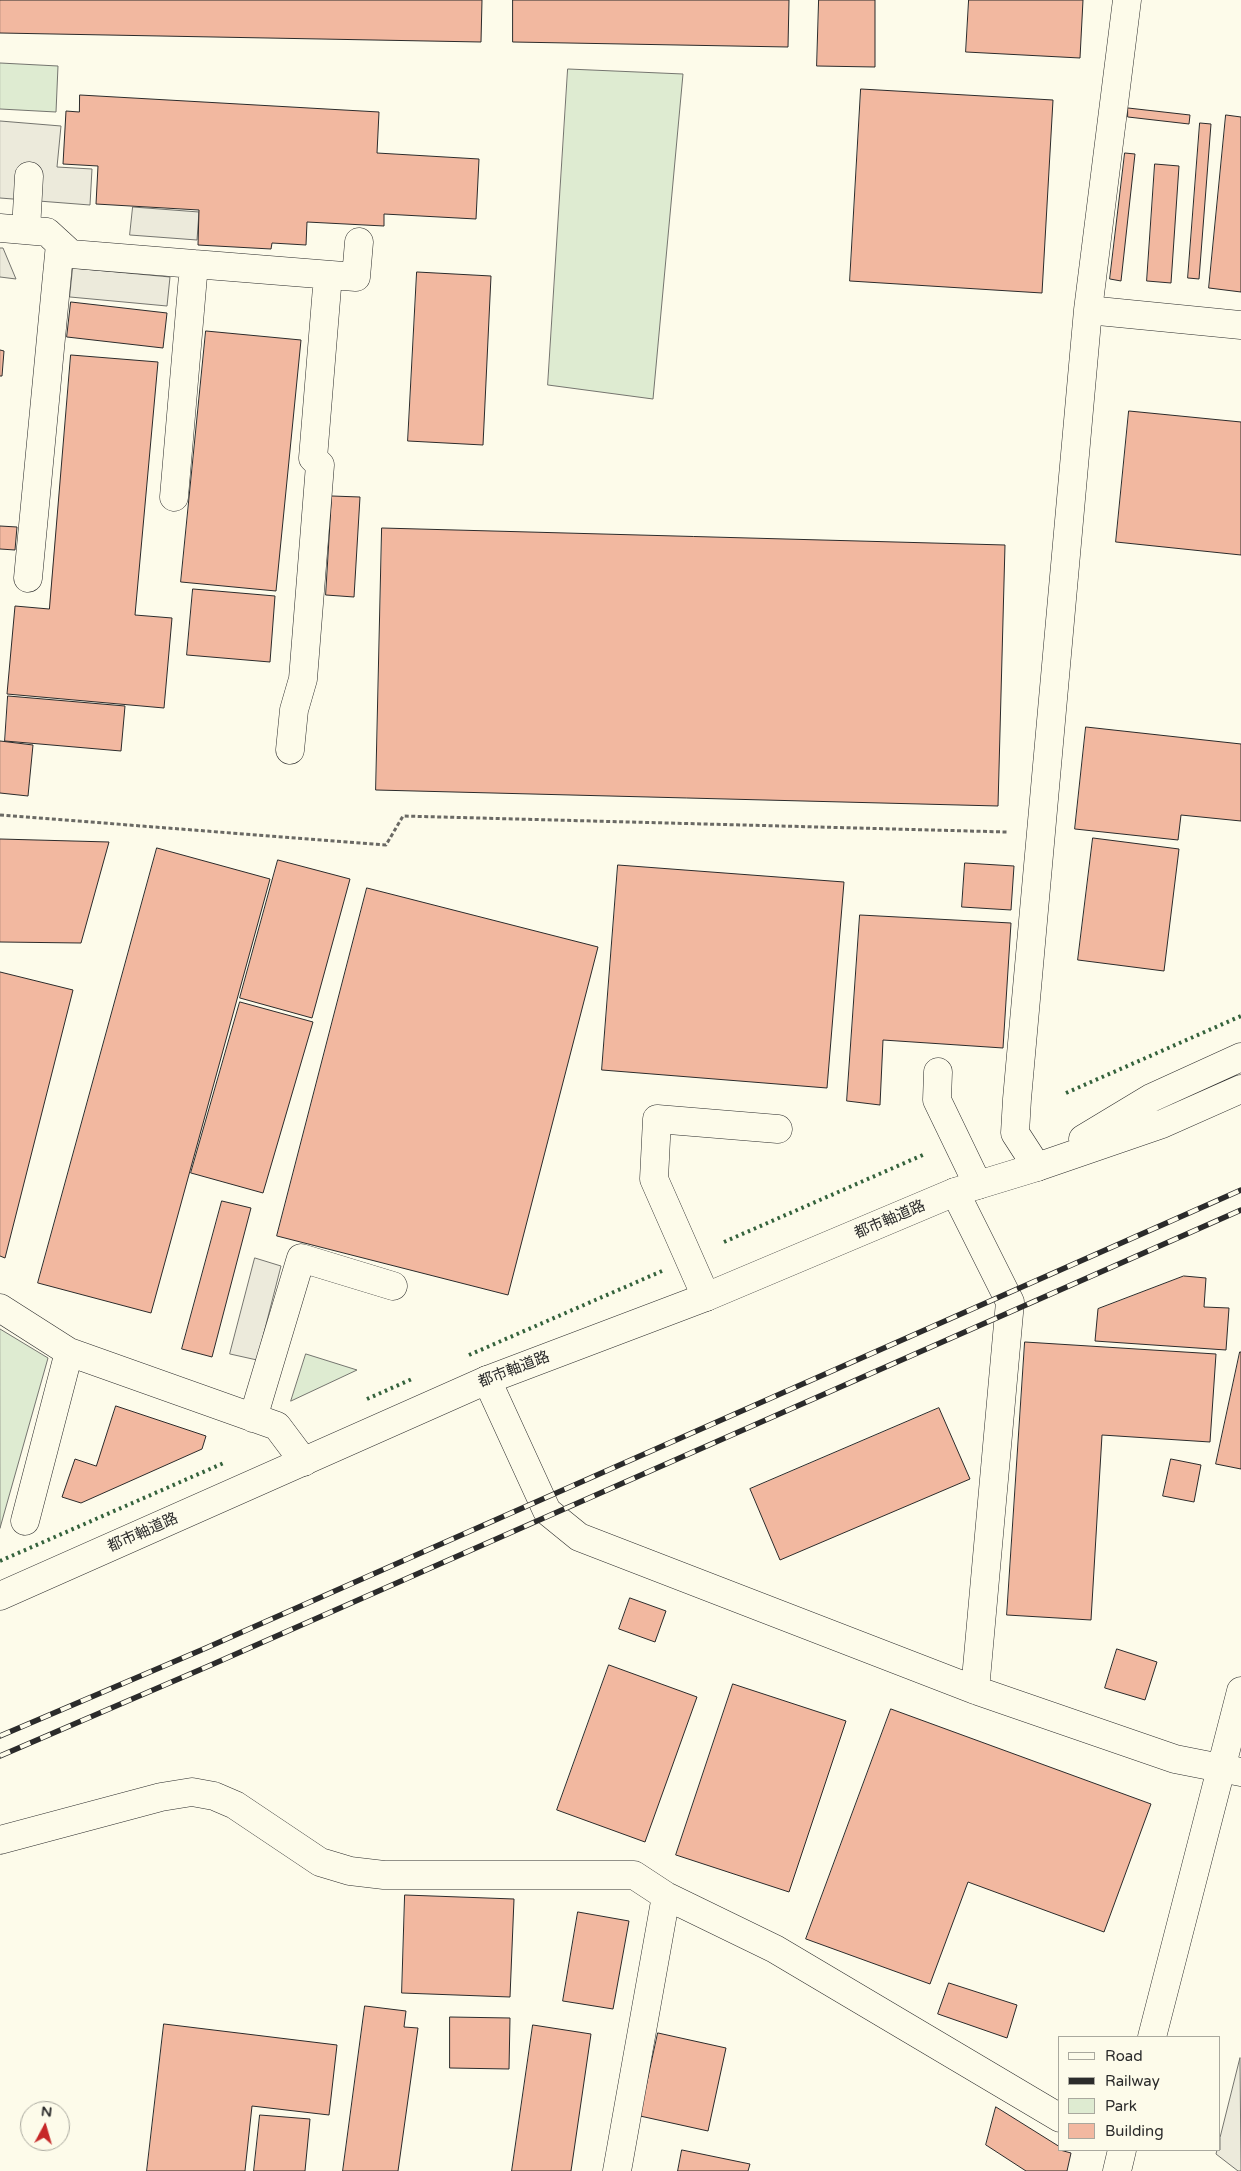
<!DOCTYPE html>
<html>
<head>
<meta charset="utf-8">
<style>
  body { margin:0 }
  #map { position:relative; width:1241px; height:2171px; overflow:hidden; background:#fdfbea; font-family:"Varela Round",sans-serif }
  canvas { display:block }
  .legend { position:absolute; left:1058px; top:2036px; width:162px; height:115px; box-sizing:border-box; background:#fdfbea; border:1px solid #a9a89e; margin:0; padding:6px 9px; list-style:none; font-size:15px; color:#2b2b2b }
  .legend li { display:flex; align-items:center; gap:10px; height:25px }
  .legend b { width:25px; border:1px solid #a9a89e }
  .north { position:absolute; left:20px; top:2101px; width:50px; height:50px; box-sizing:border-box; background:#fdfbea; border:1px solid #a9a89e; border-radius:50%; rotate:6deg; font-size:14px; font-weight:700; line-height:20px; text-align:center; color:#2b2b2b }
  .north::after { content:''; display:block; margin:auto; width:18px; height:22px; background:#c62828; clip-path:polygon(50% 0,100% 100%,50% 72%,0 100%) }
</style>
</head>
<body>
<div id="map">
<canvas width="1241" height="2171"></canvas>
<ul class="legend">
<li><b style="height:6px;background:#fdfbea"></b>Road</li>
<li><b style="height:6px;background:#2b2b2b"></b>Railway</li>
<li><b style="height:14px;background:#deebd1"></b>Park</li>
<li><b style="height:14px;background:#f2b8a0"></b>Building</li>
</ul>
<div class="north">N</div>
</div>
<script>
const context = document.querySelector('canvas').getContext('2d');
context.lineJoin = 'round';
function paint(path, color) {
  context.fillStyle = color;
  context.fill(path, 'evenodd');
}
function stroke(path, color, width, dash) {
  context.strokeStyle = color;
  context.lineWidth = width;
  context.lineCap = dash ? 'butt' : 'round';
  context.setLineDash(dash || []);
  context.stroke(path);
}
function label(font, color, halo, rows, align = 'center') {
  context.font = font + ' "Varela Round","Noto Sans JP",sans-serif';
  context.lineWidth = 4;
  context.setLineDash([]);
  context.textBaseline = 'middle';
  context.strokeStyle = halo;
  context.fillStyle = color;
  for (const [text, x, y, turn = 0] of rows) {
    context.save();
    context.translate(x, y);
    context.rotate((+turn || 0) * Math.PI / 180);
    context.textAlign = isNaN(turn) ? turn : align;
    if (halo) context.strokeText(text, 0, 0);
    context.fillText(text, 0, 0);
    context.restore();
  }
}
const green = new Path2D(`
  M0 63 58 66 56 112 0 109Z
  M568 69 683 74 653 399 548 385Z
  M0 1329 48 1358 0 1528Z
  M306 1354 357 1370 291 1401Z`);
paint(green, '#deebd1');
stroke(green, '#74746e', 1);
const parking = new Path2D(`
  M0 121 61 126 57 167 92 169 90 205 0 198Z
  M133 207 199 212 197 240 130 235Z
  M0 248H3L16 279 0 277Z
  M73 268 170 277 167 306 70 297Z
  M255 1258 281 1266 257 1360 230 1354Z
  M1240 2058 1241 2171H1238L1216 2154 1217 2150H1220V2138Z`);
paint(parking, '#eceadb');
stroke(parking, '#74746e', 1);
const building = new Path2D(`
  M0 0H482L481 42 0 33Z
  M513 0H789L788 47 513 42Z
  M819 0H875V67L817 66Z
  M969 0H1083L1080 58 966 52Z
  M861 89 1053 100 1042 293 850 281Z
  M80 95 379 112 377 153 479 159 476 219 384 214V226L307 222 306 245 272 243 271 249 198 245 199 210 96 204 98 166 63 164 66 111 79 112Z
  M1128 108 1190 115 1189 124 1128 117Z
  M1226 115 1241 117V292L1209 288Z
  M1200 123 1211 124 1199 279 1188 278Z
  M1125 153 1135 154 1121 281 1110 279Z
  M1155 164 1179 166 1171 283 1147 281Z
  M417 272 491 276 483 445 408 441Z
  M71 302 167 313 163 348 67 337Z
  M206 331 301 340 276 591 181 582Z
  M0 350 4 351 2 376H0Z
  M71 355 158 362 135 615 172 618 164 708 7 694 15 606 49 609Z
  M1129 411 1241 422V555L1116 542Z
  M332 496 360 497 354 597 326 595Z
  M0 526 17 527 15 550 0 549Z
  M382 528 1005 545 998 806 376 790Z
  M193 589 275 596 270 662 187 655Z
  M8 696 125 706 121 751 5 741Z
  M1086 727 1241 744V821L1181 815 1178 840 1075 829Z
  M0 741 33 745 28 796 0 793Z
  M1093 838 1179 849 1164 971 1078 960Z
  M0 839 109 842 81 943 0 942Z
  M157 848 270 879 151 1313 38 1283Z
  M278 860 350 879 312 1018 240 998Z
  M965 863 1014 866 1011 910 962 907Z
  M618 865 844 882 827 1088 602 1070Z
  M367 888 598 947 508 1295 277 1236Z
  M860 915 1011 923 1003 1048 883 1040 880 1105 847 1101Z
  M0 972 73 990 5 1258 0 1256Z
  M240 1002 313 1022 263 1193 191 1173Z
  M222 1201 251 1208 212 1357 182 1349Z
  M1184 1276 1206 1278 1204 1307 1229 1308 1226 1350 1095 1341 1098 1309Z
  M1025 1342 1216 1354 1210 1442 1102 1435 1091 1620 1007 1615Z
  M1240 1352H1241V1469L1216 1464Z
  M116 1406 206 1436 202 1449 81 1503 62 1497 75 1459 96 1466Z
  M939 1408 970 1479 780 1560 750 1489Z
  M1171 1459 1201 1465 1194 1502 1163 1496Z
  M630 1598 666 1611 655 1642 619 1629Z
  M1117 1649 1157 1662 1145 1700 1105 1688Z
  M609 1665 697 1697 645 1842 557 1810Z
  M733 1684 846 1721 789 1892 676 1855Z
  M891 1709 1151 1804 1104 1932 968 1882 930 1984 806 1939Z
  M405 1895 514 1899 510 1997 402 1993Z
  M578 1912 629 1921 613 2009 563 2001Z
  M949 1983 1017 2005 1007 2038 938 2014Z
  M365 2006 406 2011 404 2027 418 2028 398 2171H343Z
  M450 2017 510 2018 509 2069 450 2068Z
  M164 2024 337 2045 329 2115 252 2106 245 2171H147Z
  M533 2025 591 2034 571 2171H512Z
  M658 2033 726 2048 708 2131 640 2116Z
  M996 2107 1060 2147V2150L1071 2153 1067 2171H1026L986 2145Z
  M260 2115 310 2119 305 2171H254Z
  M682 2150 750 2164 748 2171H678Z`);
paint(building, '#f2b8a0');
stroke(building, '#2b2b2b', 1);
const minor = new Path2D(`
  M0 228 47 232 71 254 194 264 174 497
  M26 230 29 176
  M194 264 356 277 359 242
  M1088 310 1241 325
  M28 578 60 244
  M290 750 294 710 303 679 320 465 313 458 328 275
  M938 1072 937 1100 978 1185
  M1037 1167 1015 1133 1017 1099 1088 310 1127 0
  M955 1192 1010 1302 975 1690
  M706 1297 654 1179 657 1119 778 1129
  M0 1308 69 1352 277 1426 304 1462
  M487 1380 547 1511 579 1537 975 1690 1175 1759 1241 1772
  M253 1418 301 1258 393 1286
  M25 1521 69 1352
  M0 1840 161 1797 192 1792 214 1796 235 1805 320 1862 350 1871 384 1875H634L666 1896 775 1949 1060 2118
  M1152 2037 1241 1691
  M617 2171 666 1896
  M1117 2171 1122 2150`);
const major = new Path2D(`
  M1083 1139 1151 1098 1241 1057
  M0 1596 487 1380 706 1297 955 1192 1037 1167 1162 1124 1241 1089`);
stroke(minor, '#2b2b2b', 29);
stroke(major, '#2b2b2b', 29);
stroke(new Path2D(`
  M0 815 386 845 403 816 1007 832`), '#6a6964', 3, [4, 2.5]);
stroke(minor, '#fdfbea', 28);
stroke(major, '#fdfbea', 28);
const rail = new Path2D(`
  M0 1736 206 1648 1241 1190
  M0 1756 211 1665 1241 1210`);
stroke(rail, '#2b2b2b', 5.5);
stroke(rail, '#fdfbea', 4, [11]);
stroke(new Path2D(`
  M1066 1093 1241 1016
  M724 1242 925 1154
  M469 1355 662 1271
  M367 1399 412 1379
  M0 1561 226 1462`), '#34623c', 4, [2.5, 4]);
label('15px', '#2b2b2b', '#fdfbea', [
  ["都市軸道路",890,1220,-23],
  ["都市軸道路",514,1370,-21],
  ["都市軸道路",143,1533,-24]
]);
</script>
</body>
</html>
